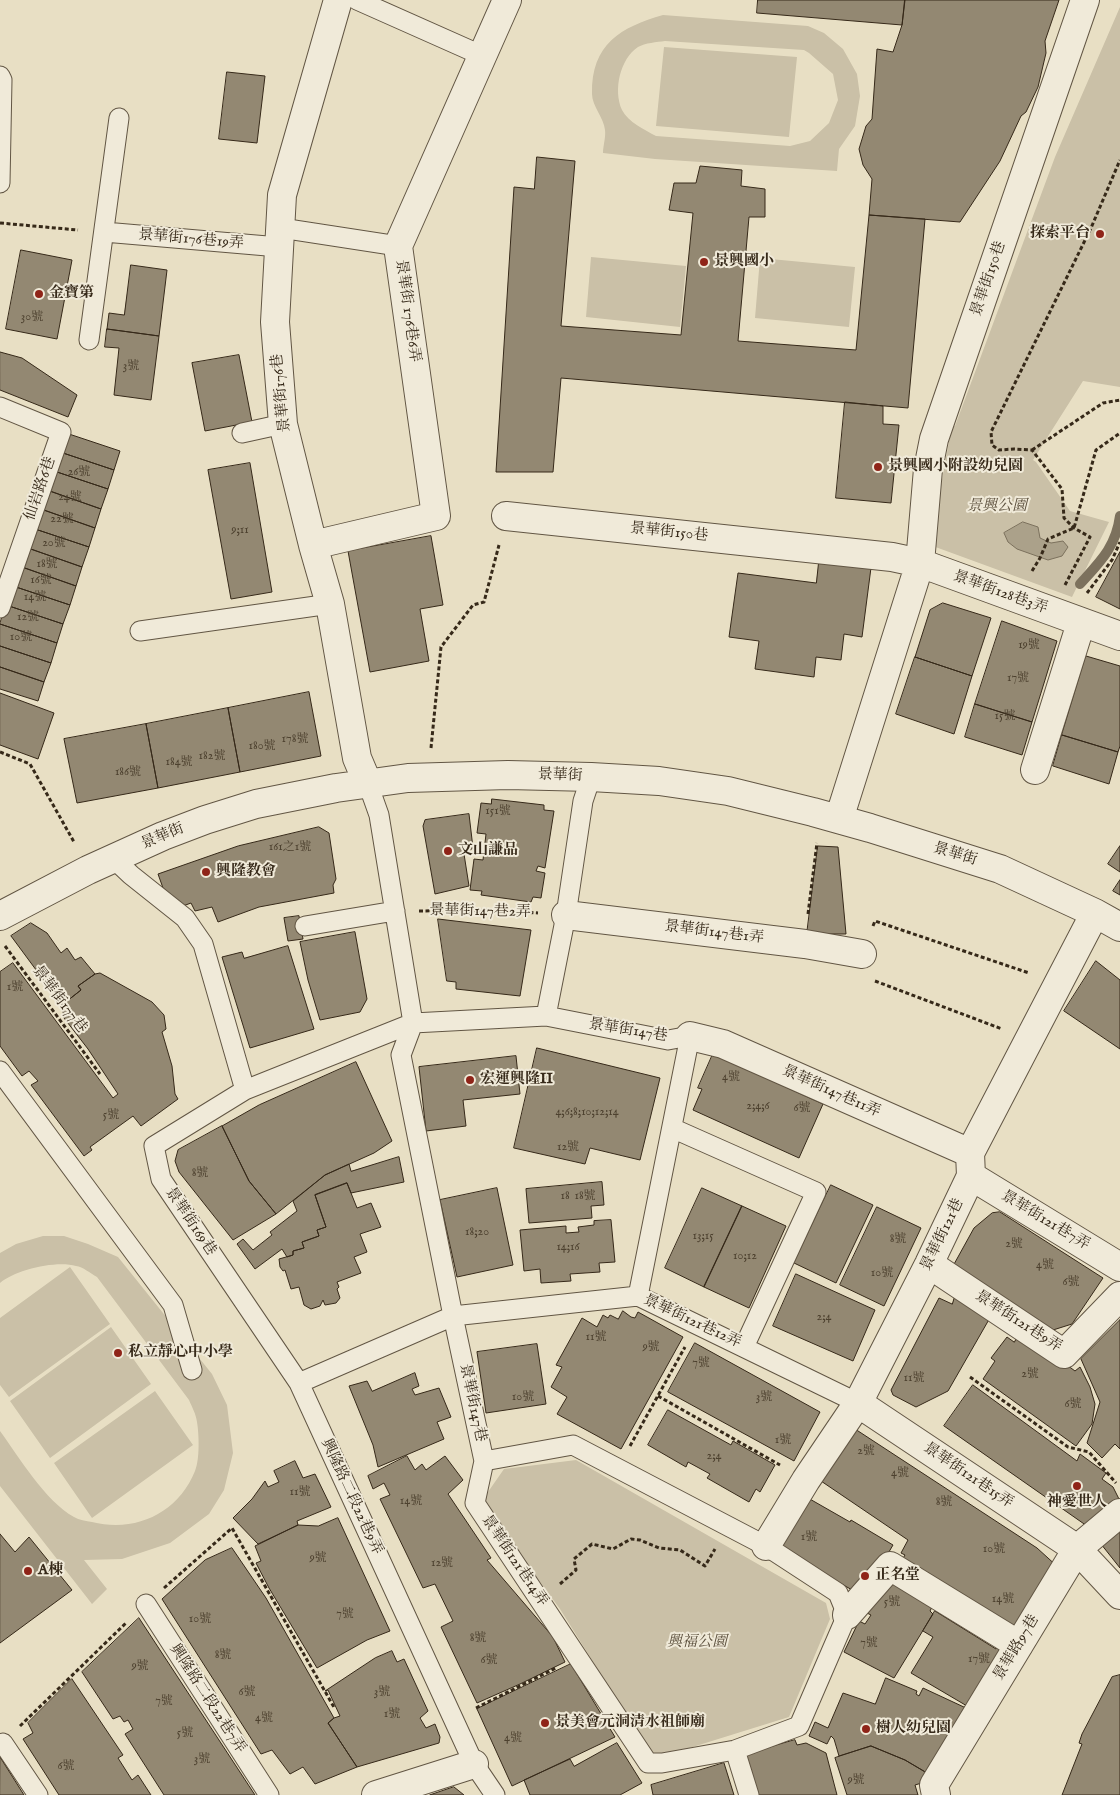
<!DOCTYPE html>
<html>
<head>
<meta charset="utf-8">
<style>
  body { margin:0 }
  canvas { display:block; background:#e8dfc4 }
</style>
</head>
<body>
<canvas width="1120" height="1795"></canvas>
<script>
const context = document.querySelector('canvas').getContext('2d');
context.lineJoin = 'round';
function paint(path, color) {
  context.fillStyle = color;
  context.fill(path, 'evenodd');
}
function stroke(path, color, width, dash) {
  context.strokeStyle = color;
  context.lineWidth = width;
  context.lineCap = dash ? 'butt' : 'round';
  context.setLineDash(dash || []);
  context.stroke(path);
}
function label(font, color, halo, rows, align = 'center') {
  context.font = font + ' "IM FELL English","Noto Serif TC",serif';
  context.lineWidth = 4;
  context.setLineDash([]);
  context.textBaseline = 'middle';
  context.strokeStyle = halo;
  context.fillStyle = color;
  for (const [text, x, y, turn = 0] of rows) {
    context.save();
    context.translate(x, y);
    context.rotate((+turn || 0) * Math.PI / 180);
    context.textAlign = isNaN(turn) ? turn : align;
    if (halo) context.strokeText(text, 0, 0);
    context.fillText(text, 0, 0);
    context.restore();
  }
}
paint(new Path2D(`
  M1120 7V387L1083 381 1033 460 1036 462 1070 511 1109 522 1072 597 930 545 952 425 955 426 1055 157Z
  M663 15 808 26 824 33 843 49 857 74 860 96 855 126 839 149 837 171 655 159 603 153C603 146 606 137 605 130 604 118 592 106 592 94 591 44 621 27 663 15ZM665 41 804 50 809 53 833 74 838 100 829 123 810 141 790 146 656 136C645 130 628 122 622 110 613 90 620 59 638 47 645 43 657 42 665 41Z
  M664 47 797 57 789 137 656 126Z
  M591 257 686 266 680 327 586 317Z
  M760 258 855 267 849 327 755 318Z
  M43 1236H64L88 1244 118 1257 212 1374 227 1405 233 1453 224 1490 209 1514 170 1543 122 1559 84 1560 107 1589 92 1604 0 1486V1431C19 1457 45 1501 74 1517 79 1520 86 1521 92 1522 136 1533 178 1513 195 1471 200 1459 199 1434 197 1422 196 1414 192 1407 189 1400L97 1277C90 1273 83 1267 76 1266 56 1260 15 1270 0 1283V1253L16 1244Z
  M70 1267 110 1324 9 1397 0 1385V1318Z
  M111 1327 151 1384 50 1458 10 1401Z
  M155 1391 193 1445 92 1518 54 1463Z
  M576 1460 826 1603 830 1619 789 1717 654 1759 560 1609 481 1502 504 1469Z`), '#cac0a7');
const water = new Path2D(`
  M1023 522 1038 527 1040 538 1051 543 1063 541 1068 547 1062 556 1048 560 1017 549 1008 542 1004 533Z`);
paint(water, '#aba18a');
stroke(water, '#7c715d', 1);
stroke(new Path2D(`
  M1080 584C1100 562 1116 547 1120 516`), '#7c715d', 10);
const building = new Path2D(`
  M758 0H905L902 25 757 13Z
  M905 0H1059L1045 41 1046 53 1038 87 1026 112 1021 116 1000 161 960 222 869 215 872 179 863 165 859 149 866 126 872 119 877 49 893 52 902 25Z
  M227 72 265 76 257 143 219 139Z
  M537 157 575 161 561 326 681 335 693 213 669 210 674 183H696L700 166 742 170 741 186 765 189V217H749L738 341 856 350 869 215 925 219 908 408 561 378 553 472H496L514 187 534 189Z
  M21 250 72 260 57 339 6 329Z
  M131 265 167 270 159 336 107 329 109 313 124 315Z
  M107 329 159 336 151 400 114 395 119 348 105 347Z
  M0 352 22 358 77 395 68 417 0 390Z
  M239 355 252 422 205 431 192 363Z
  M845 402 883 406V424L899 425 891 503 836 498Z
  M63 432 120 451 114 470 57 451Z
  M57 451 114 470 108 489 51 470Z
  M250 463 272 592 231 599 208 470Z
  M51 470 108 489 101 509 44 489Z
  M44 489 101 509 95 528 38 508Z
  M38 508 95 528 89 547 32 528Z
  M32 528 89 547 82 567 25 547Z
  M431 536 443 605 420 609 429 661 370 672 348 551Z
  M25 547 82 567 76 586 19 566Z
  M1120 552V609L1096 597Z
  M820 553 872 560 862 637 844 634 841 660 816 657 814 677 755 669 759 641 729 637 738 573 816 583Z
  M19 566 76 586 70 605 13 586Z
  M13 586 70 605 63 624 6 605Z
  M943 603 991 618 972 676 915 657 930 610Z
  M6 605 63 624 57 643 0 624Z
  M1002 621 1057 641 1032 722 975 704Z
  M0 624 57 643 51 663 0 646Z
  M0 646 51 663 44 682 0 667Z
  M1086 656 1120 666V746L1118 752 1062 735Z
  M915 657 972 676 954 734 896 714Z
  M0 667 44 682 38 701 0 689Z
  M309 692 321 756 240 772 228 708Z
  M0 693 54 713 38 759 0 745Z
  M975 704 1032 722 1022 755 965 737Z
  M228 708 240 772 158 788 146 724Z
  M146 724 158 788 77 803 64 739Z
  M1062 735 1118 752 1109 784 1053 766Z
  M492 799 544 805V810L554 811 545 868 538 866 536 871 545 873 541 898 533 897 531 902 481 895 482 891 470 890 474 859 483 860 486 834 477 833 481 803 491 804Z
  M469 814 473 848 464 854 469 886 435 894 423 826 425 820Z
  M319 827 329 833 336 879 333 885 334 893 259 907 218 922 212 907 195 911 191 903 183 906 163 888 158 874 238 846Z
  M818 846 838 847 846 934H807Z
  M1120 846V872L1108 864Z
  M1120 880V895L1113 891Z
  M299 916 303 939 288 941 284 918Z
  M438 919 531 930 520 996 456 989V982L447 981Z
  M31 923 47 933 61 953 67 948 75 960 81 957 95 974 78 986 81 990 62 1005 11 936Z
  M355 932 367 999 360 1012 320 1020 308 980 300 942Z
  M288 946 314 1029 250 1048 222 957 242 952 244 958Z
  M1096 961 1120 980V1049L1064 1011Z
  M13 963 113 1098 118 1094 88 1049 64 1018 62 1005 81 990 78 986 95 974 100 973 152 1002 164 1015 166 1029 162 1032 172 1066 175 1094 178 1099 141 1126 133 1116 90 1147 92 1150 84 1156 31 1085 38 1081 29 1071 22 1076 0 1046V972Z
  M537 1048 660 1078 640 1160 590 1148 585 1164 514 1148Z
  M713 1054 823 1104 799 1158 693 1110 702 1089 698 1088Z
  M516 1056 520 1094 463 1100 466 1126 426 1131 419 1067Z
  M356 1062 392 1141 374 1153 325 1175 276 1214 249 1181 222 1126 259 1105Z
  M222 1126 249 1181 276 1214 233 1240 179 1172 175 1161 178 1150Z
  M399 1157 404 1182 351 1193 347 1183 315 1195 326 1227 317 1230 319 1236 302 1242 304 1248 293 1251V1255L287 1257 282 1249 255 1269 237 1244 243 1239 253 1250 272 1235 270 1232 297 1211 293 1201 325 1175 349 1164 351 1171Z
  M602 1182 604 1205 591 1206 592 1218 529 1223 526 1189Z
  M347 1183 357 1208 371 1203 381 1227 360 1234 367 1252 354 1257 361 1273 337 1282 339 1287 337 1289 340 1298 336 1303 325 1305 323 1300 320 1306 311 1309 304 1305 299 1287 291 1289 285 1270 283 1271 280 1267 279 1259 293 1255V1251L304 1248 302 1242 319 1236 317 1230 326 1227 315 1195Z
  M831 1185 873 1205 836 1283 794 1263Z
  M497 1188 513 1265 457 1277 440 1200Z
  M702 1188 742 1206 704 1287 665 1268Z
  M742 1206 786 1226 749 1308 704 1287Z
  M877 1207 921 1228 884 1306 840 1285Z
  M1000 1212 1103 1278 1072 1324 1053 1330 953 1266 974 1228 992 1213Z
  M611 1220 615 1262 599 1263 600 1272 570 1274 571 1281 541 1283 540 1269 524 1271 520 1230 566 1226V1233L579 1232 578 1227 594 1225V1221Z
  M796 1274 875 1310 853 1361 773 1326Z
  M956 1293 991 1316 948 1391 916 1407 893 1395 891 1390 939 1298 952 1304Z
  M623 1311 631 1317 635 1318 638 1312 683 1337 621 1449 557 1414 567 1397 551 1387 562 1367 556 1365 582 1318 597 1327 603 1315 608 1318 610 1315 618 1319Z
  M1120 1320V1449L1115 1444 1102 1458 1087 1443 1100 1402 1081 1359Z
  M1021 1331 1075 1371 1080 1367 1090 1387 1095 1404 1092 1424 1076 1446 983 1379 995 1361 991 1358 1007 1337 1014 1342Z
  M695 1343 820 1412 794 1461 668 1392Z
  M537 1344 546 1404 486 1413 477 1352Z
  M415 1373 419 1386 412 1389 415 1395 439 1388 451 1417 437 1422 444 1439 378 1467 373 1445 349 1386 367 1381 372 1391Z
  M973 1385 1077 1461 1080 1454 1106 1473 1102 1479 1113 1487 1119 1499 1087 1526 944 1426Z
  M668 1410 731 1445 733 1441 775 1465 760 1492 756 1489 749 1502 707 1478 710 1474 688 1462 686 1467 648 1445Z
  M852 1427 1037 1548 1059 1568 1019 1633 900 1563 905 1555 901 1553 908 1540 818 1479Z
  M407 1456 415 1470 422 1464 426 1470 445 1456 463 1480 448 1494 491 1558 487 1560 553 1637 565 1662 520 1684 477 1703 441 1627 453 1621 435 1584 423 1588 380 1499 390 1495 384 1483 373 1489 368 1476Z
  M295 1461 303 1478 315 1474 331 1507 297 1521 298 1525 258 1544 233 1518 252 1499 265 1481 268 1487 279 1482 274 1471Z
  M808 1498 850 1522 851 1520 893 1545 863 1596 777 1548Z
  M338 1518 390 1631 367 1640 317 1668 269 1588 256 1563 261 1561 255 1546 298 1525 318 1526Z
  M1120 1529V1568L1101 1544Z
  M0 1534 15 1552 29 1537 72 1590 0 1643Z
  M232 1548 266 1598 334 1718 328 1723 357 1767 315 1784 303 1767 290 1774 272 1750 261 1754 162 1599 205 1560Z
  M896 1575 937 1597 930 1611 933 1614 894 1678 844 1652 859 1621 865 1624 871 1615 863 1611Z
  M935 1611 996 1649 998 1644 1009 1651 967 1706 911 1673 933 1637 923 1631Z
  M139 1618 255 1795H164L125 1734 133 1729 128 1720 124 1722 120 1716 113 1719 82 1672Z
  M392 1651 397 1662 404 1659 428 1711 420 1718 426 1728 435 1724 440 1737 439 1743 357 1767 328 1723 334 1718 340 1716 328 1690 325 1691 375 1658Z
  M571 1664 615 1737 512 1786 477 1709Z
  M1120 1675V1795H1062L1082 1744 1079 1743 1082 1734 1112 1677Z
  M886 1678 917 1691 916 1694 919 1696 923 1688 966 1708 927 1773 905 1760 871 1746 839 1756 834 1739 831 1736 827 1744 809 1736 815 1722 828 1728 843 1693 875 1704Z
  M72 1679 123 1755 118 1758 132 1780 138 1775 151 1795H59L23 1739 33 1733 28 1723Z
  M795 1740 797 1745 806 1743 826 1753 837 1795H756L744 1755Z
  M617 1743 642 1783 620 1795H530L524 1780 570 1759 574 1766Z
  M871 1746 905 1760 927 1773 925 1782 915 1785 918 1795H847L835 1758Z
  M0 1757 24 1795H0Z
  M724 1763 734 1795H653L651 1785Z
  M454 1787 464 1795H430Z`);
paint(building, '#938872');
stroke(building, '#362919', 1);
const service = new Path2D(`
  M357 0 483 56
  M0 76 2 80 0 183
  M281 228 398 246
  M104 232 279 247
  M89 340 119 118
  M0 407 61 432 0 608
  M242 433 283 424
  M140 631 330 604
  M368 784 379 815 413 1023 401 1055 453 1316 484 1461
  M113 858 131 875 185 918 203 944 245 1090
  M305 926 395 911
  M546 1016 566 915 583 801 591 777
  M0 1071 173 1305 192 1370
  M672 1128 816 1192 744 1347
  M299 1383 453 1316 638 1296 858 1403
  M573 1445 766 1546 838 1593 847 1615 799 1726 735 1750 662 1763H648L475 1503 484 1461Z
  M146 1604 269 1795
  M3 1743 38 1795
  M735 1750 749 1795
  M495 1795 474 1764 299 1383 161 1179 154 1146 245 1090 413 1023 546 1016 668 1040 690 1036 638 1296`);
const minor = new Path2D(`
  M338 0 282 195 275 322 283 424 313 545 330 604 357 758 368 784
  M506 516 892 557 920 563 1120 636
  M313 545 436 516 398 246 507 0
  M1035 770 1081 623
  M839 819 920 563 928 469 934 439 1085 0
  M566 915 805 944 862 954
  M0 916 88 870 163 836 205 820 256 804 336 788 408 778 508 775 591 777 659 781 728 791 813 812 870 828 1000 869 1095 913 1120 927
  M690 1036 723 1044 970 1153
  M971 1176 1120 1267
  M929 1264 1064 1354 1120 1296
  M858 1403 1077 1549 1120 1595
  M766 1546 806 1480 858 1403 929 1264 971 1176 970 1153 1095 913
  M847 1615 890 1566 1019 1645
  M376 1795 474 1764
  M936 1795 934 1785 1077 1549 1120 1513`);
stroke(service, '#625644', 21);
stroke(minor, '#625644', 30);
stroke(new Path2D(`
  M0 223 78 230
  M1032 450 1103 403 1120 400
  M1032 571 1040 558 1048 539 1074 528 1096 450 1120 433
  M1065 585 1090 537 1074 528 1064 518 1062 489 1032 450 1014 449 999 450 992 445 991 432 1091 228 1120 160
  M1087 593 1112 560 1120 542
  M431 748 441 647 473 605 484 602 499 545
  M0 752 30 764 74 842
  M419 911 493 910 538 913
  M808 914 817 843
  M873 926 875 921 1029 973
  M5 946 100 1074
  M875 981 1002 1029
  M970 1377 1068 1447 1089 1452 1116 1483
  M658 1396 780 1465
  M630 1446 685 1347
  M560 1584 576 1570 574 1559 592 1544 613 1549 631 1539 640 1540 659 1548 680 1550 705 1566 715 1549
  M164 1588 232 1528 335 1709
  M476 1708 556 1668
  M20 1726 127 1622`), '#362919', 3, [4, 2.5]);
stroke(service, '#f0ead9', 19);
stroke(minor, '#f0ead9', 28);
for (const [x, y, r, color] of [
  [1100,234,5,"#8f2418"],
  [704,262,5,"#8f2418"],
  [39,294,5,"#8f2418"],
  [878,467,5,"#8f2418"],
  [448,851,5,"#8f2418"],
  [206,872,5,"#8f2418"],
  [470,1080,5,"#8f2418"],
  [118,1353,5,"#8f2418"],
  [1077,1486,5,"#8f2418"],
  [28,1571,5,"#8f2418"],
  [865,1576,5,"#8f2418"],
  [545,1723,5,"#8f2418"],
  [866,1729,5,"#8f2418"]
]) {
  const dot = new Path2D();
  dot.arc(x, y, r, 0, 2 * Math.PI);
  context.fillStyle = color;
  context.fill(dot);
  stroke(dot, '#f0ead9', 2);
}
label('12px', '#4d412f', null, [
  ["30號",32,318],
  ["3號",131,367],
  ["26號",79,473],
  ["24號",70,498],
  ["22號",62,520],
  ["9;11",240,531],
  ["20號",54,544],
  ["18號",47,565],
  ["16號",41,581],
  ["14號",35,598],
  ["12號",28,618],
  ["10號",21,638],
  ["19號",1029,646],
  ["17號",1018,679],
  ["15號",1005,717],
  ["178號",295,740],
  ["180號",262,747],
  ["182號",212,757],
  ["184號",179,763],
  ["186號",128,773],
  ["151號",498,812],
  ["161之1號",290,848],
  ["1號",15,988],
  ["4號",731,1078],
  ["2;4;6",758,1107],
  ["6號",802,1109],
  ["4;6;8;10;12;14",587,1113],
  ["5號",111,1116],
  ["12號",568,1148],
  ["8號",200,1174],
  ["18",565,1197],
  ["18號",585,1197],
  ["18;20",477,1233],
  ["13;15",703,1237],
  ["8號",898,1240],
  ["2號",1014,1245],
  ["14;16",568,1248],
  ["10;12",745,1257],
  ["4號",1045,1266],
  ["10號",882,1274],
  ["6號",1071,1283],
  ["2;4",824,1318],
  ["11號",596,1338],
  ["9號",651,1348],
  ["7號",701,1364],
  ["2號",1030,1375],
  ["11號",914,1379],
  ["10號",523,1398],
  ["3號",764,1398],
  ["6號",1073,1405],
  ["1號",783,1441],
  ["2號",866,1452],
  ["2;4",714,1457],
  ["4號",900,1474],
  ["11號",300,1493],
  ["14號",411,1502],
  ["8號",944,1503],
  ["1號",809,1538],
  ["10號",994,1550],
  ["9號",318,1559],
  ["12號",442,1564],
  ["14號",1003,1600],
  ["5號",892,1603],
  ["7號",345,1615],
  ["10號",200,1620],
  ["8號",478,1639],
  ["7號",869,1644],
  ["8號",223,1656],
  ["17號",979,1660],
  ["6號",489,1661],
  ["9號",140,1667],
  ["6號",247,1693],
  ["3號",382,1693],
  ["7號",164,1702],
  ["1號",392,1715],
  ["4號",264,1719],
  ["5號",185,1734],
  ["4號",513,1739],
  ["3號",202,1760],
  ["6號",66,1767],
  ["9號",856,1781]
]);
label('bold 15px', '#362919', '#f0ead9', [
  ["探索平台",1090,234,"right"],
  ["景興國小",714,262],
  ["金寶第",49,294],
  ["景興國小附設幼兒園",888,467],
  ["文山謙品",458,851],
  ["興隆教會",216,872],
  ["宏運興隆II",480,1080],
  ["私立靜心中小學",128,1353],
  ["神愛世人",1077,1503,"center"],
  ["A棟",38,1571],
  ["正名堂",875,1576],
  ["景美會元洞清水祖師廟",555,1723],
  ["樹人幼兒園",876,1729]
], 'left');
label('15px', '#362919', '#f0ead9', [
  ["景華街176巷19弄",191,240,5],
  ["景華街150巷",989,279,-71],
  ["景華街 176巷6弄",407,311,82],
  ["景華街176巷",282,393,-96],
  ["仙岩路6巷",41,489,-71],
  ["景華街150巷",669,533,6],
  ["景華街128巷3弄",1000,593,20],
  ["景華街",560,776,2],
  ["景華街",163,837,-23],
  ["景華街",955,855,17],
  ["景華街147巷2弄",480,912,1],
  ["景華街147巷1弄",714,933,7],
  ["景華街177巷",59,1000,53],
  ["景華街147巷",628,1031,9],
  ["景華街147巷11弄",831,1092,24],
  ["景華街121巷7弄",1045,1221,31],
  ["景華街169巷",190,1222,56],
  ["景華街121巷",943,1235,-64],
  ["景華街121巷12弄",692,1322,25],
  ["景華街121巷9弄",1018,1322,33],
  ["景華街147巷",472,1403,78],
  ["景華街121巷15弄",968,1476,34],
  ["興隆路二段22巷9弄",351,1497,65],
  ["景華街121巷14弄",514,1561,56],
  ["景華路97巷",1017,1648,-59],
  ["興隆路二段22巷7弄",207,1699,57]
]);
label('italic 15px', '#5b4f3c', '#f0ead9', [
  ["景興公園",997,507],
  ["興福公園",697,1643]
]);
</script>
</body>
</html>
